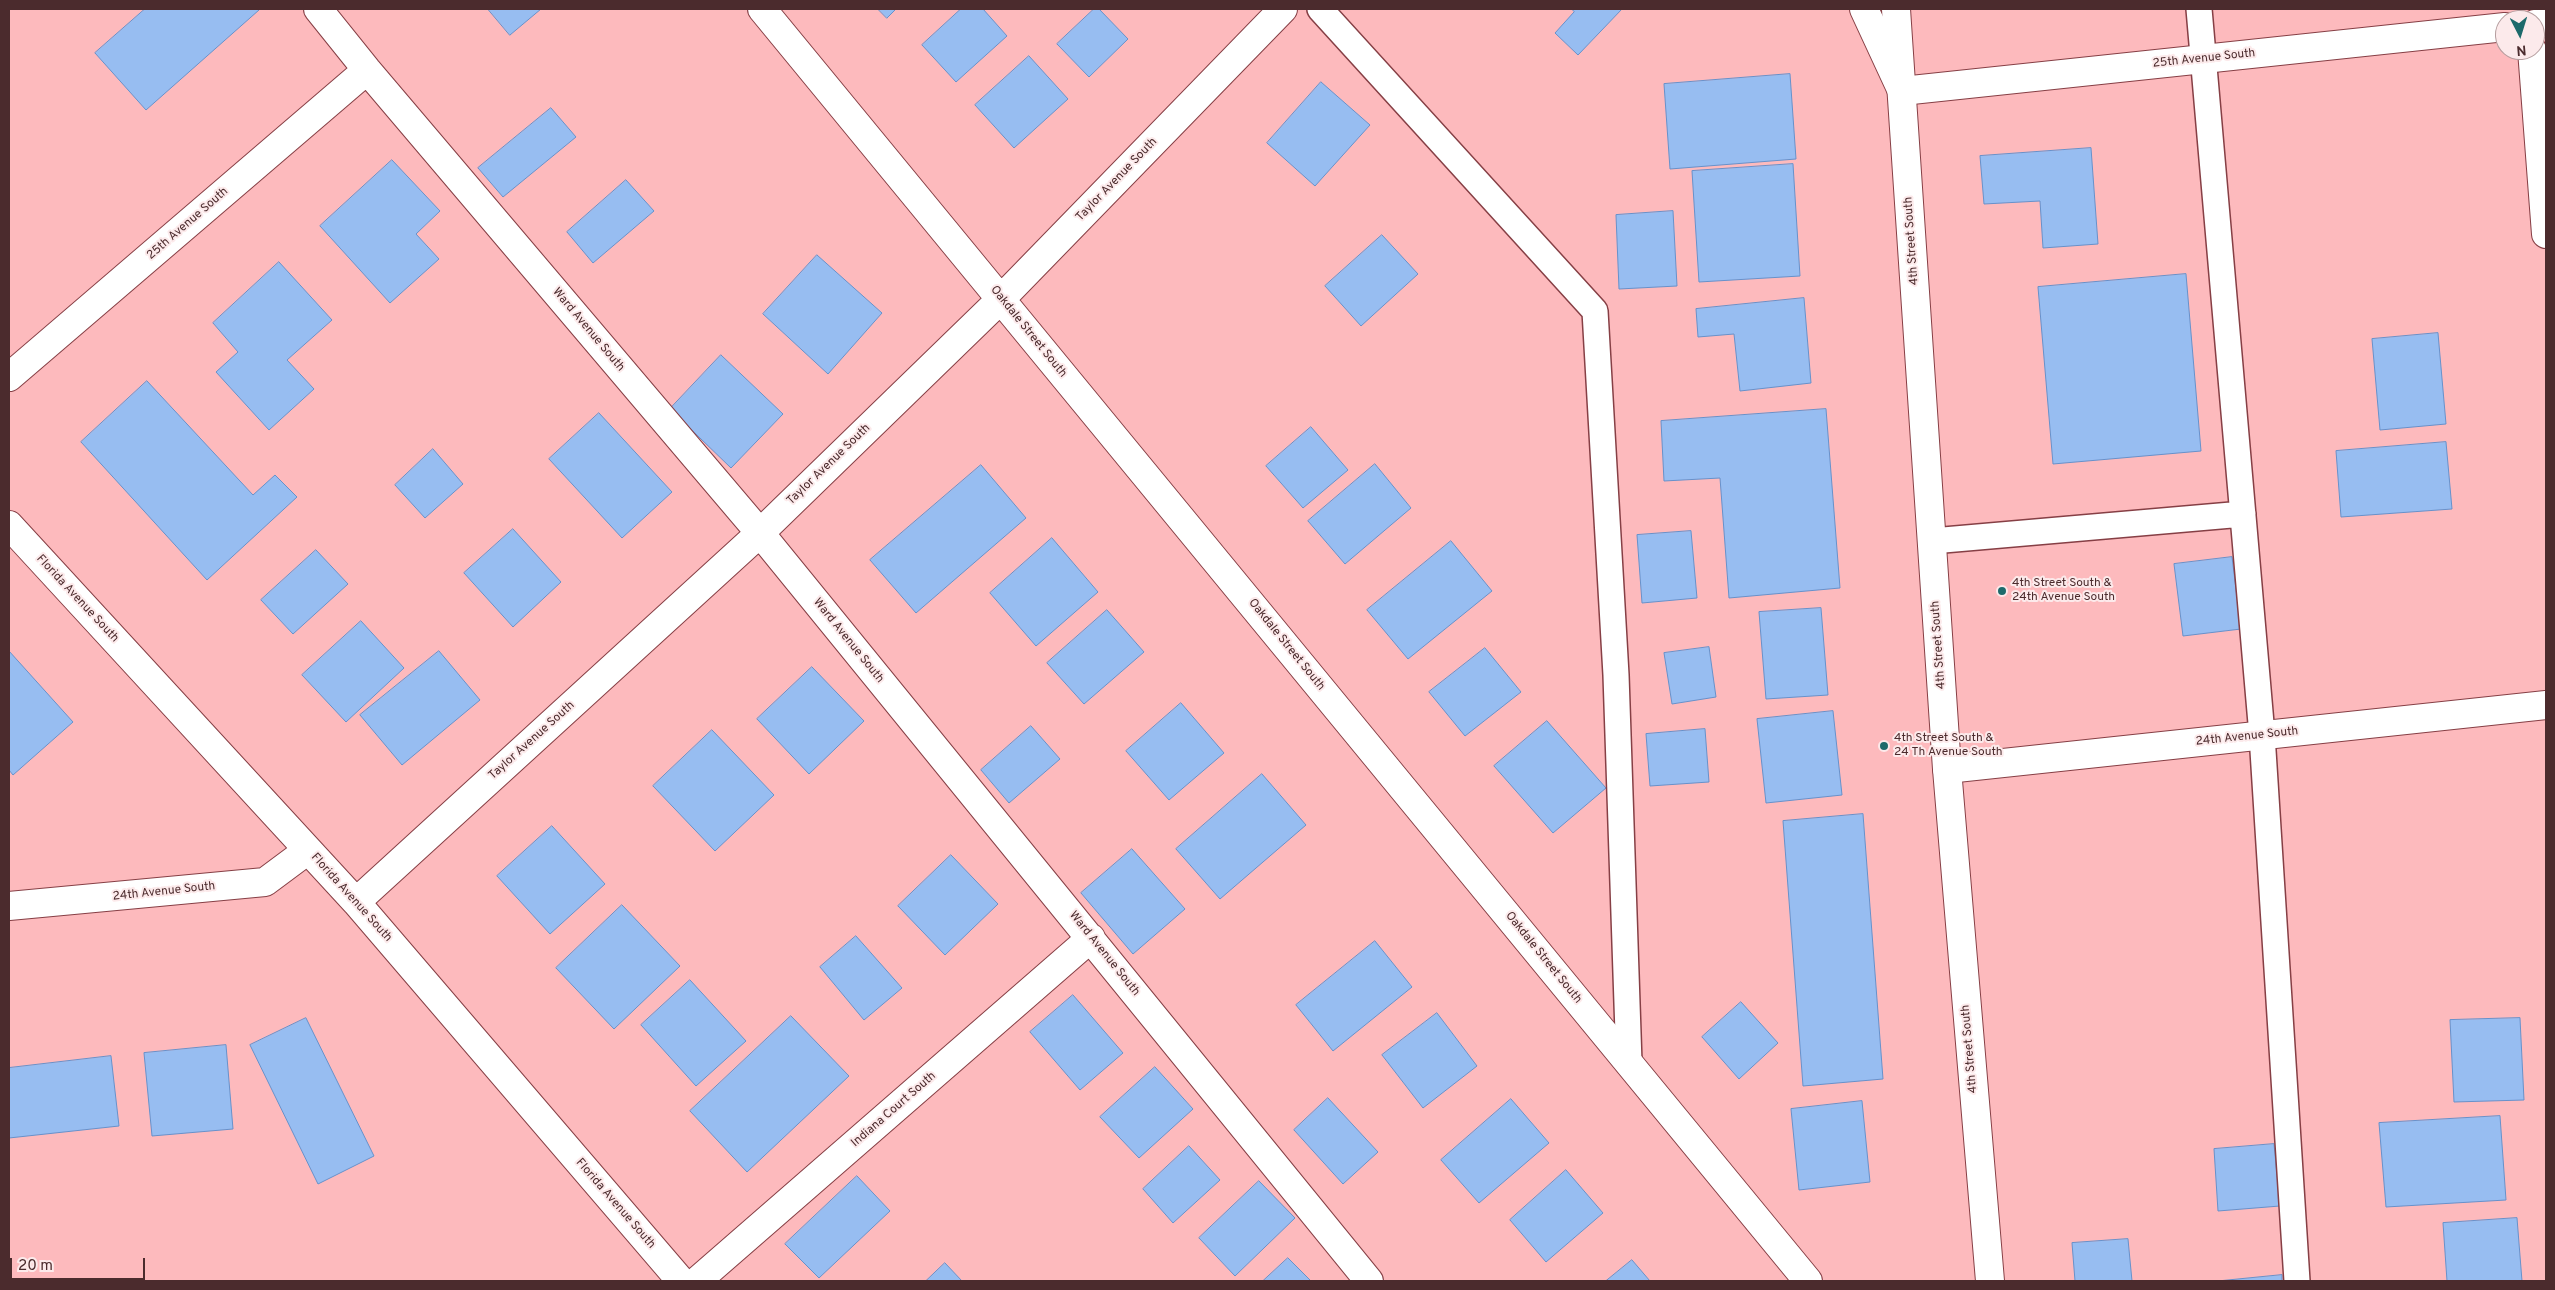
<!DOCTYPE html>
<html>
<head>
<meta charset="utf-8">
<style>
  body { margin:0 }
  #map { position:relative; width:2555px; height:1290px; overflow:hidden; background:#fdbabd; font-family:Overpass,sans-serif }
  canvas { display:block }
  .frame { position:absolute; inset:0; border:10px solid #4b2b2d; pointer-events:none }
  .north { position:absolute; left:2495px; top:10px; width:50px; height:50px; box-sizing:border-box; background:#fceaeb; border:1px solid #b59e9f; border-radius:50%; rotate:175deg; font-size:14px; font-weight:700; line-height:20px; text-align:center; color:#4b2b2d }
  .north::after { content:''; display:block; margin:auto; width:18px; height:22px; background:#1d6a6b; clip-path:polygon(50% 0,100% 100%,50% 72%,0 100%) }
  .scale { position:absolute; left:10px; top:1258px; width:135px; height:22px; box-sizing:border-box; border:2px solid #4b2b2d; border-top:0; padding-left:6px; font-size:15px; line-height:18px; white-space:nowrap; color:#4b2b2d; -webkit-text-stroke:4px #fceaeb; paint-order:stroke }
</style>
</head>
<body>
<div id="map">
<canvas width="2555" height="1290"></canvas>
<div class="frame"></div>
<div class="north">N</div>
<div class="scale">20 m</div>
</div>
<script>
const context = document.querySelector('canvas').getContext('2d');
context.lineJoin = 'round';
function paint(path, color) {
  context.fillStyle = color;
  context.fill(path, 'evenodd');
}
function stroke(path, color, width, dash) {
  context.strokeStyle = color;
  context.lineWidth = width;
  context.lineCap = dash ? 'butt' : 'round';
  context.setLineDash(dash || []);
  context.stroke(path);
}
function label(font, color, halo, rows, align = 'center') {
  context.font = font + ' Overpass,sans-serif';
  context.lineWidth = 4;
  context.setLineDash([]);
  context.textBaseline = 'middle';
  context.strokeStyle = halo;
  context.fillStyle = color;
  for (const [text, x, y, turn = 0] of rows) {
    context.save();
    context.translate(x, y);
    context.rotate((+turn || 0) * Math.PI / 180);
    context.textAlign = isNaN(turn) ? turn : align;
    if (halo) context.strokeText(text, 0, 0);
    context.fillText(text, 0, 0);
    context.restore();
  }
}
const building = new Path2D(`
  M145 9H257L259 10 146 110 95 53Z
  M488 9H541L510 35Z
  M878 9H896L887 18Z
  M961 9H983L1007 36 956 82 922 45Z
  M1094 9H1099L1128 39 1089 77 1057 44Z
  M1572 9H1622L1578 55 1555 33 1574 12Z
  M1029 56 1068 99 1014 148 975 105Z
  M1790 74 1796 159 1670 169 1664 84Z
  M1321 82 1370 125 1315 186 1267 143Z
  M551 108 576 137 503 197 478 168Z
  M2091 148 2098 244 2043 248 2040 201 1984 204 1980 156Z
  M392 160 440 211 416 234 439 259 390 303 320 226Z
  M1793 164 1800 276 1699 282 1692 171Z
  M626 180 654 211 593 263 567 232Z
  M1673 211 1677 286 1619 289 1616 215Z
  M1382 235 1418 274 1361 326 1325 286Z
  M817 255 882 313 828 374 763 314Z
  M279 262 332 320 287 360 314 389 269 430 216 372 238 352 213 323Z
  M2186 274 2201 451 2053 464 2038 287Z
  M1804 298 1811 383 1740 391 1734 334 1698 337 1696 309Z
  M2438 333 2446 424 2380 430 2372 339Z
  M721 355 783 414 731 468 670 409Z
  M147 381 253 495 275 475 297 497 207 580 81 442Z
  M1826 409 1840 588 1729 598 1720 478 1664 481 1661 421Z
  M599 413 672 492 622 538 549 459Z
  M1311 427 1348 470 1303 508 1266 466Z
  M2446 442 2452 509 2341 517 2336 451Z
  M433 449 463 484 425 518 395 485Z
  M1375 464 1411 508 1345 564 1308 521Z
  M981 465 1026 518 916 613 870 560Z
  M513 529 561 582 513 627 464 573Z
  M1691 531 1697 598 1642 603 1637 535Z
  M1052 538 1098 592 1036 646 990 593Z
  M1451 541 1492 591 1408 659 1367 610Z
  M316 550 348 584 293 634 261 600Z
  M2232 557 2241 629 2183 636 2174 564Z
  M1821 608 1828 695 1766 699 1759 612Z
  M1107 610 1144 652 1084 704 1047 663Z
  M361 621 404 668 346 722 302 675Z
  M1709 647 1716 697 1672 704 1664 653Z
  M1485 648 1521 692 1465 736 1429 692Z
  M9 651 73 722 13 775 9 770Z
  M439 651 480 700 402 765 360 715Z
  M812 667 864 721 809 774 757 719Z
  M1181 703 1224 753 1169 800 1126 751Z
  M1833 711 1842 795 1766 803 1757 719Z
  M1547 721 1606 788 1553 833 1494 766Z
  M1031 726 1060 759 1009 803 981 770Z
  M1705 729 1709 782 1650 786 1646 734Z
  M712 730 774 795 715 851 653 786Z
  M1262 774 1306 825 1220 899 1176 849Z
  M1863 814 1883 1079 1803 1086 1783 821Z
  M552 826 605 884 550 934 497 876Z
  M1132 849 1185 909 1133 954 1081 893Z
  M951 855 998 904 945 955 898 906Z
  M622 905 680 966 614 1029 556 968Z
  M856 936 902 988 864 1020 820 967Z
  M1375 941 1412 987 1333 1051 1296 1005Z
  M690 980 746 1041 696 1086 641 1025Z
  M1073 995 1123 1053 1080 1090 1030 1032Z
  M1741 1002 1778 1043 1739 1079 1702 1037Z
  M1437 1013 1477 1066 1423 1108 1382 1055Z
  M791 1016 849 1076 747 1172 690 1111Z
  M306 1018 374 1156 318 1184 250 1045Z
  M2520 1018 2524 1100 2454 1102 2450 1020Z
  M226 1045 233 1129 152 1136 144 1053Z
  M111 1056 119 1126 9 1138V1068Z
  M1155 1067 1193 1109 1139 1158 1100 1117Z
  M1328 1098 1378 1152 1343 1184 1294 1130Z
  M1511 1099 1549 1143 1479 1203 1441 1160Z
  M1862 1101 1870 1182 1799 1190 1791 1109Z
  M2500 1116 2506 1200 2386 1207 2379 1123Z
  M2274 1144 2280 1206 2218 1211 2214 1149Z
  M1189 1146 1220 1180 1173 1223 1143 1189Z
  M1566 1170 1603 1213 1546 1262 1510 1220Z
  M857 1176 890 1211 819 1278 785 1244Z
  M1259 1181 1295 1218 1235 1276 1199 1238Z
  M2517 1218 2522 1281H2447L2443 1223Z
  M2128 1239 2132 1281H2075L2072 1243Z
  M1288 1258 1311 1281H1263Z
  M1632 1260 1650 1281H1606Z
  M945 1263 962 1281H926Z
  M2282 1275V1281H2218Z`);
paint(building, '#97bdf1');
stroke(building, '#6791ca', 1);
const service = new Path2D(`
  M1320 9 1595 311 1616 675 1629 1063
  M2199 9 2262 735 2297 1281
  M1932 541 2243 514`);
const minor = new Path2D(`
  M318 9 367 70 760 533 1369 1281
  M762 9 1808 1281
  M1864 9 1902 91 2505 27
  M2535 24 2546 23
  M2532 50 2546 234
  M9 377 367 70
  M9 525 356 902 681 1281
  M1947 769 2546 705
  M356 902 760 533 1001 299 1283 9
  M9 906 265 882 308 850
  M697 1281 1091 938`);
const tertiary = new Path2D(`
  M1896 9 1947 769 1990 1281`);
stroke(service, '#863f45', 28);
stroke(minor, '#863f45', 30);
stroke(tertiary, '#863f45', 30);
stroke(service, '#fff', 25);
stroke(minor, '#fff', 28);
stroke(tertiary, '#fff', 28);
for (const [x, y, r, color] of [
  [2002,591,5,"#1d6a6b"],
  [1884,746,5,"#1d6a6b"]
]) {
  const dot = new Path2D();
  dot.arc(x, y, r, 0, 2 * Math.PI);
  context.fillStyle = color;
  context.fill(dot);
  stroke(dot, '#fceaeb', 2);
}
label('12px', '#4b2b2d', '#fceaeb', [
  ["25th Avenue South",2204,59,-6],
  ["Taylor Avenue South",1117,180,-46],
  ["25th Avenue South",188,224,-41],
  ["4th Street South",1912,241,-94],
  ["Ward Avenue South",588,330,50],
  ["Oakdale Street South",1028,332,51],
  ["Taylor Avenue South",829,465,-44],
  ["Florida Avenue South",77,599,47],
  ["Ward Avenue South",848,641,51],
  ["Oakdale Street South",1286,645,51],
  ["4th Street South",1939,645,-94],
  ["24th Avenue South",2247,737,-6],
  ["Taylor Avenue South",532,741,-42],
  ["24th Avenue South",164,892,-6],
  ["Florida Avenue South",351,898,48],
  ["Ward Avenue South",1104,954,51],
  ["Oakdale Street South",1543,958,51],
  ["4th Street South",1970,1049,-95],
  ["Indiana Court South",894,1110,-41],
  ["Florida Avenue South",615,1204,49]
]);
label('12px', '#4b2b2d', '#fceaeb', [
  ["4th Street South &",2012,584],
  ["24th Avenue South",2012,598],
  ["4th Street South &",1894,739],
  ["24 Th Avenue South",1894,753]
], 'left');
</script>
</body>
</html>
